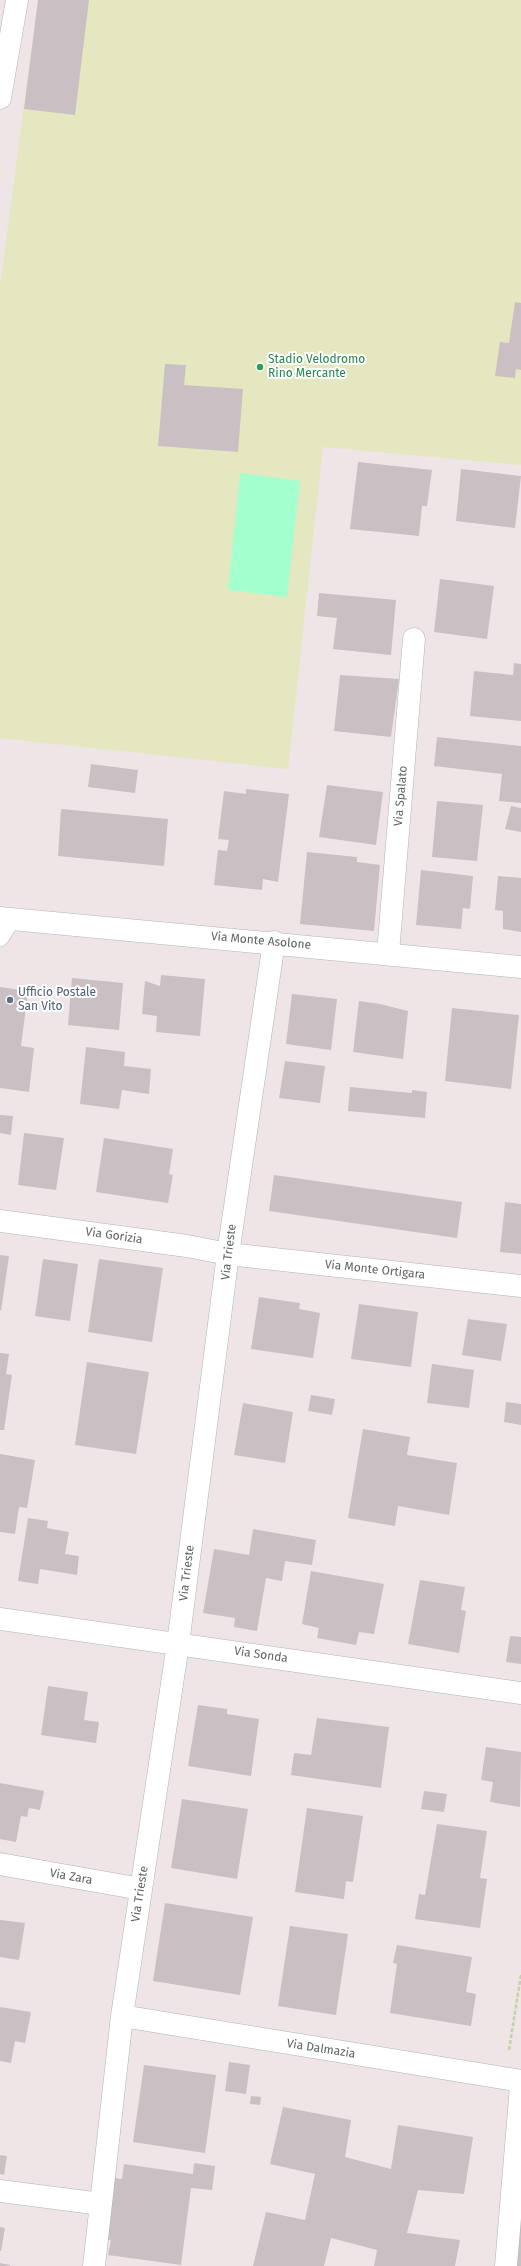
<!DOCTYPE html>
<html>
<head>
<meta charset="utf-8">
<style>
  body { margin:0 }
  canvas { display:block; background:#efe4e6 }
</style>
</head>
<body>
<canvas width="521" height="2266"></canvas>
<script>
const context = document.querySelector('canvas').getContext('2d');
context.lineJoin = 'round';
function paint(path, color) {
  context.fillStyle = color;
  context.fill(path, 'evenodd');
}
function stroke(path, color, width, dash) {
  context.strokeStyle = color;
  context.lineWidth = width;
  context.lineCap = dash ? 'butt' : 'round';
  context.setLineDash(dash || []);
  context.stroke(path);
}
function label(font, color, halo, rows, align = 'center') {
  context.font = font + ' "Fira Sans",sans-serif';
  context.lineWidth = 4;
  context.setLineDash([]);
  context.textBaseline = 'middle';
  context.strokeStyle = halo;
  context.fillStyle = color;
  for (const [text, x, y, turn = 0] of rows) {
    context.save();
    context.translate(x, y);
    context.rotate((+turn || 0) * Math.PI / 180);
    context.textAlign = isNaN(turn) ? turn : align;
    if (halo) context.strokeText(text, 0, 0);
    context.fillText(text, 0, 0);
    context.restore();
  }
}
paint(new Path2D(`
  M38 0H521V465L323 447 288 769 0 738V286Z`), '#e5e7c1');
paint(new Path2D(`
  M240 473 300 481 287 597 228 590Z`), '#a4ffcf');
paint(new Path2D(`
  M38 0H89L75 115 24 109Z
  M515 302 521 303V370L516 369 515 378 495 376 500 342 509 343Z
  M165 364 186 365 184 385 243 389 238 452 158 446Z
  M358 462 432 470 427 506H422L419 536 350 529Z
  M461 469 521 476 515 528 456 521Z
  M440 579 494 586 487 639 434 632Z
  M319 593 396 600 391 655 333 649 337 618 317 616Z
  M514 663 521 664V721L470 716 474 671 513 675Z
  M340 675 399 679 391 737 334 731Z
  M437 737 521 746V803L499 801 502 774 434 766Z
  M91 764 138 770 135 793 88 787Z
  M327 785 383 792 376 845 319 837Z
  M246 789 289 794 278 882 263 879 262 890 214 885 218 850 227 851 229 840 218 839 224 791 246 794Z
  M437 801 483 805 477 861 432 857Z
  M511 806 521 808V832L505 829Z
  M61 809 168 819 164 866 58 856Z
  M307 852 357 857V862L380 865 374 931 300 924Z
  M421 870 473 876 470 909 463 908 461 929 416 925Z
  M498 876 521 878V932L503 929V911L495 910Z
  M161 975 205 979 200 1036 156 1032 157 1016 142 1014 145 981 160 986Z
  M72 978 123 983 119 1030 68 1025Z
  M0 987 28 991 21 1046 34 1048 29 1092 0 1088Z
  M292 994 337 999 331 1050 286 1044Z
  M359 1001 380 1004 408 1011 403 1059 353 1052Z
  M452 1008 519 1015 511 1089 445 1081Z
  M86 1047 125 1052 124 1066 151 1069 149 1094 122 1090 119 1109 80 1104Z
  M285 1061 325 1066 320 1103 279 1098Z
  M350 1087 412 1093V1090L427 1092 425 1118 348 1111Z
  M0 1115 13 1116 11 1135 0 1133Z
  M24 1133 64 1138 56 1190 18 1185Z
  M104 1138 173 1149 169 1174 173 1175 168 1203 96 1192Z
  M274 1175 462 1202 457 1238 269 1211Z
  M505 1202 521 1204V1254L500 1252Z
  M0 1255 9 1256 1 1311 0 1310Z
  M43 1259 78 1264 70 1321 35 1316Z
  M99 1259 163 1268 152 1342 88 1332Z
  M259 1297 300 1303 299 1309 320 1313 313 1358 251 1349Z
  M359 1304 418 1312 411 1367 351 1359Z
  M468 1319 507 1324 501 1361 462 1355Z
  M0 1353 9 1354 6 1374 12 1375 4 1430H0Z
  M87 1362 149 1372 136 1454 75 1445Z
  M432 1364 474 1370 469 1408 427 1403Z
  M311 1395 335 1399 332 1415 308 1411Z
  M506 1402 521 1404V1425L504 1422Z
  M243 1403 293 1412 285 1463 234 1455Z
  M363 1429 410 1437 407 1455 457 1463 449 1515 398 1506 395 1526 348 1518Z
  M0 1454 35 1460 27 1508 19 1507 15 1534 0 1532Z
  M28 1518 48 1521 47 1528 69 1532 65 1554 79 1556 77 1575 40 1569 38 1584 18 1581Z
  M253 1529 316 1540 312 1565 285 1561 282 1581 266 1578 257 1631 234 1627 235 1618 203 1613 214 1549 249 1555Z
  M311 1571 384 1584 374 1634 359 1632 356 1645 317 1638 319 1628 302 1624Z
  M420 1580 465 1587 461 1610 466 1611 459 1653 408 1644Z
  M510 1636 521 1637V1664L506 1662Z
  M48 1686 88 1692 84 1720 99 1722 96 1743 41 1735Z
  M198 1705 227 1709V1714L259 1719 251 1776 188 1766Z
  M317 1718 389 1727 381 1788 291 1775 294 1753 311 1755Z
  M486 1747 521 1752 520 1807 490 1802 493 1782 481 1780Z
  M0 1783 44 1791 40 1810 29 1808 27 1817 21 1816 16 1842 0 1839Z
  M424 1791 447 1794 444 1812 421 1809Z
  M182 1799 248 1809 237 1879 171 1868Z
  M307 1808 363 1816 353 1882 346 1881 344 1899 295 1892Z
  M437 1824 487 1831 480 1878 487 1879 480 1928 415 1919 419 1894 425 1895Z
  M165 1903 253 1917 240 1995 153 1981Z
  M0 1920 25 1923 19 1960 0 1957Z
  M290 1926 348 1934 336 2015 278 2006Z
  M397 1945 472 1957 466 1992 476 1994 471 2026 390 2013 397 1964 393 1963Z
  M0 2007 31 2012 25 2043 15 2041 11 2063 0 2061Z
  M229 2062 250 2065 246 2094 225 2091Z
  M144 2065 216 2075 205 2153 133 2142Z
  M251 2096 261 2097 260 2105 250 2104Z
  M283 2107 351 2120 345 2157 391 2169 398 2125 473 2137 464 2194 418 2190 407 2233 460 2240 455 2266H374L377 2250 331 2238 324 2266H253L266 2212 305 2220 315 2174 270 2164Z
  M0 2155 7 2156 4 2175 0 2174Z
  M521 2160V2266H512Z
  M194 2163 215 2166 212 2190 191 2188 181 2265 108 2255 111 2240 104 2239 115 2178 122 2179 124 2164 193 2174Z
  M0 2227 5 2228 1 2251H0Z
  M0 2263 10 2265V2266H0Z`), '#cac0c3');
const lane = new Path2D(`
  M0 938 12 919`);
const street = new Path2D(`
  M0 98 17 0
  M388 953 414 639
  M0 1221 187 1246 228 1254 521 1286
  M0 1619 521 1693
  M0 1864 141 1889
  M122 2016 521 2081
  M0 2191 101 2204
  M94 2266 122 2016 178 1644 228 1254 274 942
  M506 2266 521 2086`);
const secondary = new Path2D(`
  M0 918 521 967`);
stroke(lane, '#adb4b2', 18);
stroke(street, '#adb4b2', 23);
stroke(secondary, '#afb7b4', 23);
stroke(new Path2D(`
  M509 2050 521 1975`), '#c2d2a0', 2.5, [4, 2]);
stroke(lane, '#fff', 17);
stroke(street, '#fff', 22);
stroke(secondary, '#fff', 22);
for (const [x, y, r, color] of [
  [260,367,4,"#2e9e5b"],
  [10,1000,4,"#5c6f8a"]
]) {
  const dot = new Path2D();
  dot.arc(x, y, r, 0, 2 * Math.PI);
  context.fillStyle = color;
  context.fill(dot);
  stroke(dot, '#fff', 1.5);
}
label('12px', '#27864d', '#fff', [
  ["Stadio Velodromo",268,360],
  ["Rino Mercante",268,374]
], 'left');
label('12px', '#5c6561', '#fff', [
  ["Via Spalato",401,796,-85],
  ["Via Monte Asolone",261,941,5],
  ["Via Gorizia",114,1236,8],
  ["Via Trieste",229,1252,-83],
  ["Via Monte Ortigara",375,1270,6],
  ["Via Trieste",187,1573,-83],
  ["Via Sonda",261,1655,8],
  ["Via Zara",71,1877,10],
  ["Via Trieste",140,1894,-81],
  ["Via Dalmazia",321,2049,9]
]);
label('12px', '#4e5e75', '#fff', [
  ["Ufficio Postale",18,993],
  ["San Vito",18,1007]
], 'left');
</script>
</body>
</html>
